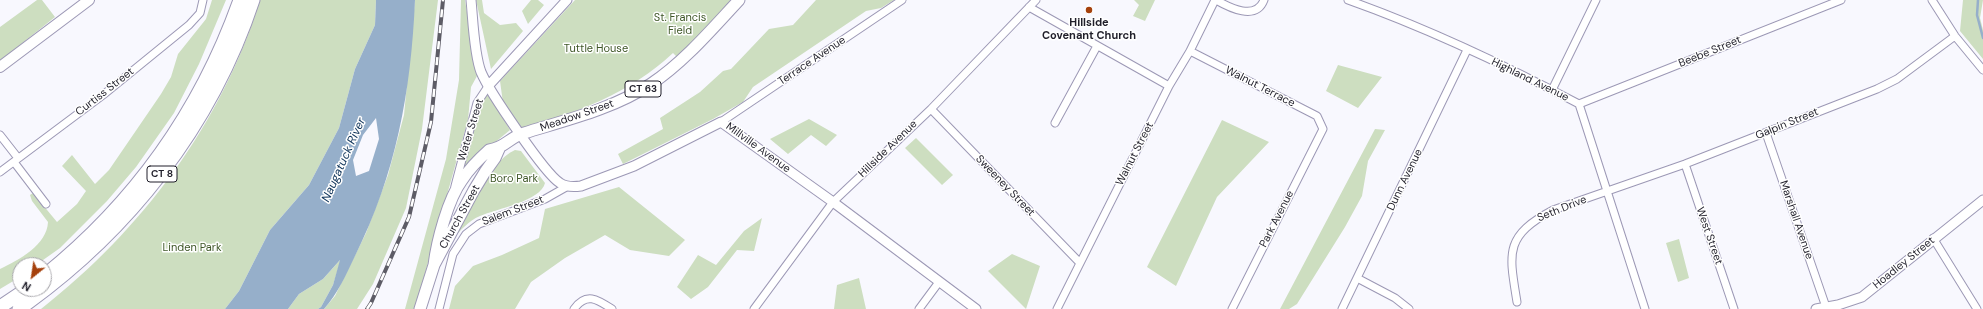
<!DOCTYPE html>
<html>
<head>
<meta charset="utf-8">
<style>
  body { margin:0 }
  #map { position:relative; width:1983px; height:309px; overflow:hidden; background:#f8f8fe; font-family:"DM Sans",sans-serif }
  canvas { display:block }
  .north { position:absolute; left:12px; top:257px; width:40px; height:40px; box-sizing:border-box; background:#fff; border:1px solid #a6a5aa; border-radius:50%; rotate:210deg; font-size:11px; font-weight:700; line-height:16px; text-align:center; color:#201f2a }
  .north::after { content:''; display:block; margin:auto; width:14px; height:18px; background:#a5410c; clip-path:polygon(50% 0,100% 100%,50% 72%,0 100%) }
</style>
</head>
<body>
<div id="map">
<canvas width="1983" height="309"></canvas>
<div class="north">N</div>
</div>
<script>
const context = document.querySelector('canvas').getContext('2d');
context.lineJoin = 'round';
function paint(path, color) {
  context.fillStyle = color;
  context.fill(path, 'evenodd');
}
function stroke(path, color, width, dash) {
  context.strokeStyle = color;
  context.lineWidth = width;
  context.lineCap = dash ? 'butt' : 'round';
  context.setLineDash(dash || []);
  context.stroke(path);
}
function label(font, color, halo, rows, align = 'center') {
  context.font = font + ' "DM Sans",sans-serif';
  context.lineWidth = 3;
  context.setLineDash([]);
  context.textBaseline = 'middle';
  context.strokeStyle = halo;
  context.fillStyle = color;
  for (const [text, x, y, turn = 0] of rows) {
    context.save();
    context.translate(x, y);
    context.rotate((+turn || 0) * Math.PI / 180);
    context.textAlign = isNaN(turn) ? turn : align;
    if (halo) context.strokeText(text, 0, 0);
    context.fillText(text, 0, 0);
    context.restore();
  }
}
paint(new Path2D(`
  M37 0H42L55 17 0 61V27Z
  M212 0H226L199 64 174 113 136 167 107 201 60 248 36 265H20V277L0 289V269C19 260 47 245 48 222L32 201 30 195 33 193 57 222 77 204 86 191 62 166 72 155 95 184 109 170 161 94 171 77 178 54 206 19Z
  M260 0H376L375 25 355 69 339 128 309 185 270 230 239 291 225 309H41C142 230 222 123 260 0Z
  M415 0H438L422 129 406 208 373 284 357 309H324L335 296 366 233 388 175 404 115Z
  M461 0H465L477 76 471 87 468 120 415 309H405L446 159 459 80Z
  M476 0H482L484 13 500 25 516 23 523 31 491 69Z
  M531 0H538L544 5 528 24 522 11Z
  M575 0H739L680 60 673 53C631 93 575 113 521 130L503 103 500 81Z
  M816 0H894L881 8 866 11 753 87 743 102 713 119 623 164 618 154 663 129 660 118 700 92 723 71 731 69 769 29 793 25Z
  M1134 0H1155L1145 21 1133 16 1139 5Z
  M1963 0H1983L1980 18 1983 30V59L1960 31Z
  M1338 65 1382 77 1358 108 1326 91Z
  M487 92 510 130 475 159 461 175 481 99Z
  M809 119 837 135 826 146 811 135 788 154 770 139Z
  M1222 120 1269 142 1217 197 1176 286 1147 267Z
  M1375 129 1385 130 1368 161 1362 196 1345 227 1297 304 1289 309H1280Z
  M916 138 953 175 942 185 905 148Z
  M515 150 521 151 545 183C541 201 496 209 480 216 468 221 461 230 452 240 467 214 487 163 515 150Z
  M619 187 685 240 669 256 630 250 605 235 565 258 531 282 515 309H449L455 286 473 266 502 255 539 238 545 209Z
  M762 218 754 251 737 250 708 287 691 299 677 287 698 255 716 265 744 231Z
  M1679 239 1689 278 1678 282 1666 243Z
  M1012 254 1040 266 1026 309 988 271Z
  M341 259 333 285 321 307 318 309H288L299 294 323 279Z
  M859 278 866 309H834L837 285Z`), '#cddec0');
paint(new Path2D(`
  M376 0H415C411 92 396 174 355 256 346 275 338 293 324 309H318L321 307 333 285 340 260 323 279 299 294 288 309H225L239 291 270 230 309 185 339 128 355 69 375 25ZM376 118 379 139 369 171 356 176 353 160 363 135Z`), '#96afca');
stroke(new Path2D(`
  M1978 0 1977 15 1983 38`), '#96afca', 2.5);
const minor = new Path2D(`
  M1216 0C1230 8 1256 21 1264 0
  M1348 0C1427 28 1505 65 1579 104L1645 309
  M1932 0 1955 36 1983 70
  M1029 7 1169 86
  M1190 51 1317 116 1323 129 1232 309
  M1552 90 1596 0
  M1579 104 1841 0
  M931 109 1080 263
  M721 122 902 0
  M1055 123 1097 46
  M1766 133 1826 307
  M0 135 18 158
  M14 162 46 204
  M1685 164 1734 309
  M0 172 103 95 189 25 200 13 203 0
  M455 186 477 103 489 85
  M1933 238 1977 309
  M1357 278 1395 298 1409 309
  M1517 302C1509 253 1504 236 1553 210L1685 164 1877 89 1897 79 1955 36
  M439 309 453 254 466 234 479 224 545 199 568 186
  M574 309C586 292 597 299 612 309
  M754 309 833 202 931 109 1036 0
  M919 309 939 282
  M1057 309 1169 86 1190 51 1215 0
  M1342 309 1467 50`);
const tertiary = new Path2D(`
  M471 0C473 20 474 54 481 72 489 91 545 174 560 183 566 187 574 187 581 186L634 166 721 122 833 202 976 309
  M489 85 567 0
  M1816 309 1838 305 1862 297 1983 200`);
const secondary = new Path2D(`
  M0 67 89 0`);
const primary = new Path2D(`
  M434 265C437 241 448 199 462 180 469 169 479 159 489 150 505 148 510 137 524 133 566 120 613 109 651 84 684 62 712 29 739 0
  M420 309 434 265 474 190 485 172 495 158 499 149`);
const motorway = new Path2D(`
  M44 276C135 203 201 110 240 0
  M0 307 27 289
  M19 309C128 232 211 127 253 0`);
stroke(minor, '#9c98b5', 9);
stroke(tertiary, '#9c98b5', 11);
stroke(secondary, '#9c98b5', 12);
stroke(primary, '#9c98b5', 13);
stroke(motorway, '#9c98b5', 15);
stroke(minor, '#fff', 7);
stroke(tertiary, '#fff', 9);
stroke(secondary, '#fff', 10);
stroke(primary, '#fff', 11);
stroke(motorway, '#fff', 13);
const rail = new Path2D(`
  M367 309 371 303 409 217 431 122 443 0`);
stroke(rail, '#5d5c66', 4);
stroke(rail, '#fff', 2.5, [8]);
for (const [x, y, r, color] of [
  [1089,10,4,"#a5410c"]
]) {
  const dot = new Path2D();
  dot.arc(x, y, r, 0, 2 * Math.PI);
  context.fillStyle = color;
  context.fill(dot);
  stroke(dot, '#fff', 1.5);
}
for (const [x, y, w] of [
  [643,89,36],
  [162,174,30]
]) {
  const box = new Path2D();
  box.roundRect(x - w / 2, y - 8, w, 16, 3);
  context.fillStyle = '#fff';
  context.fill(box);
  stroke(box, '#201f2a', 1);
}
label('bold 10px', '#201f2a', null, [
  ["CT 63",643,89],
  ["CT 8",162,174]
]);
label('11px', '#3e5627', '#fff', [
  ["St. Francis",680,18],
  ["Field",680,31],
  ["Tuttle House",596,49],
  ["Boro Park",514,179],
  ["Linden Park",192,248]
]);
label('bold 11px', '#201f2a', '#fff', [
  ["Hillside",1089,23],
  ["Covenant Church",1089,36]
]);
label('11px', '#201f2a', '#fff', [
  ["Beebe Street",1710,52,-22],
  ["Terrace Avenue",812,61,-34],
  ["Highland Avenue",1530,80,26],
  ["Walnut Terrace",1260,87,27],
  ["Curtiss Street",105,92,-38],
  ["Meadow Street",577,116,-19],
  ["Galpin Street",1787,124,-22],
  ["Water Street",471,130,-73],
  ["Millville Avenue",758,148,36],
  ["Hillside Avenue",888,149,-44],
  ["Walnut Street",1135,154,-63],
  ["Dunn Avenue",1405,180,-64],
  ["Sweeney Street",1005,186,46],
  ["Seth Drive",1562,209,-22],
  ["Salem Street",513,211,-21],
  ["Church Street",460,217,-61],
  ["Park Avenue",1277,219,-63],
  ["Marshall Avenue",1796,220,71],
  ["West Street",1709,236,71],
  ["Hoadley Street",1904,263,-39]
]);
label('italic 12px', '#0d3258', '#fff', [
  ["Naugatuck River",344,160,-66]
]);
</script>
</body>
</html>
